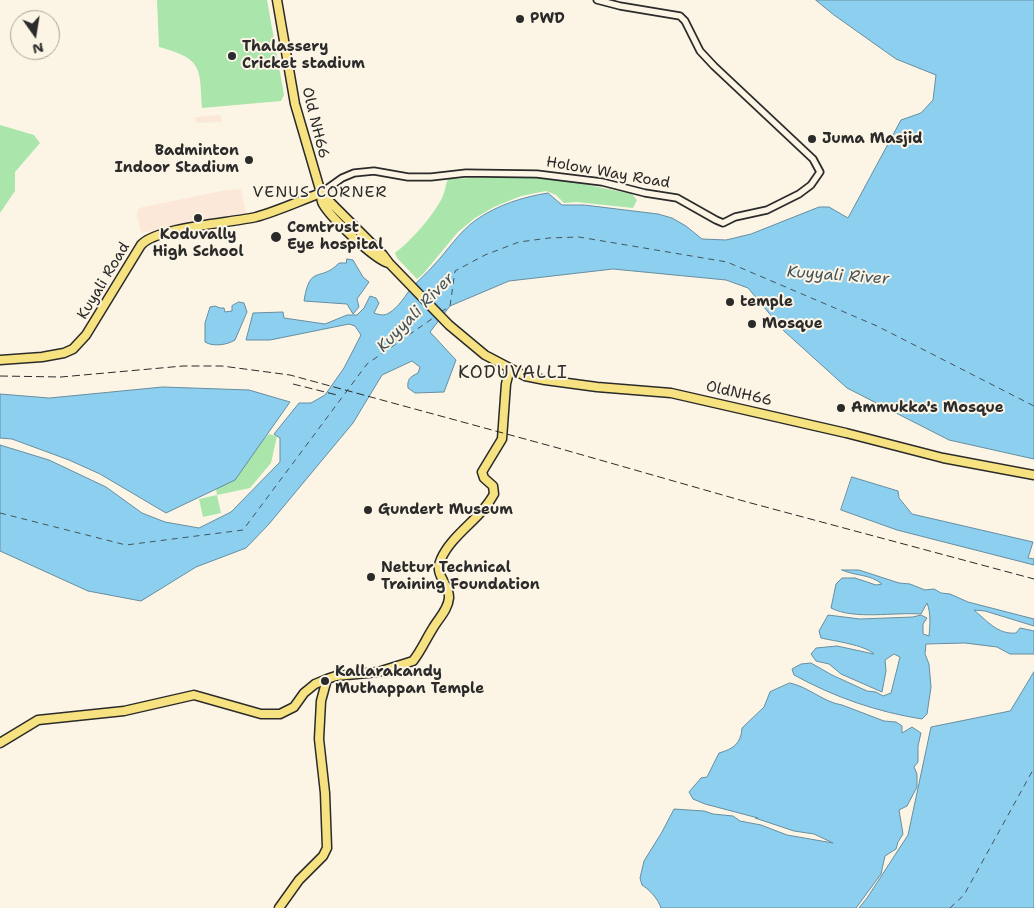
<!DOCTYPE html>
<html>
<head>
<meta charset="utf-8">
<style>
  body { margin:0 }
  #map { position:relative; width:1034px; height:908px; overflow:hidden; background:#fcf5e5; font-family:"Shantell Sans",sans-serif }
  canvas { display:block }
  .north { position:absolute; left:10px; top:10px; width:50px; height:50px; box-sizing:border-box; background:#fcf5e5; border:1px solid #a8a49b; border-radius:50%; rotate:167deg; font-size:14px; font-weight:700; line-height:20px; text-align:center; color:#2b2b2b }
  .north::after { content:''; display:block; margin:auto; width:18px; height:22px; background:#2b2b2b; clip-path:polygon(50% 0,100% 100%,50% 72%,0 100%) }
</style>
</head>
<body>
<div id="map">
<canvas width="1034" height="908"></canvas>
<div class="north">N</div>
</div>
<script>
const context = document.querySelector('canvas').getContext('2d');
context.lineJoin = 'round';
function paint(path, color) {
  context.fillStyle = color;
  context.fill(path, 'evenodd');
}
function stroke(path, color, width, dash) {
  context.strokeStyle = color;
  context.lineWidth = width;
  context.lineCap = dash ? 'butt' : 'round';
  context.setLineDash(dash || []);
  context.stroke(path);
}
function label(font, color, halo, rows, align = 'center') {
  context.font = font + ' "Shantell Sans",sans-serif';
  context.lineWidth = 4;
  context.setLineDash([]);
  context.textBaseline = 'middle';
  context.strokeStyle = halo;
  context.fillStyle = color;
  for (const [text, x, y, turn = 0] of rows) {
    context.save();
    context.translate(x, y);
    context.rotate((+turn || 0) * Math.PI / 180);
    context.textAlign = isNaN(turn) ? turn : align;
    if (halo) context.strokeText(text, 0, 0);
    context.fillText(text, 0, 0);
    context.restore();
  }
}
paint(new Path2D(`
  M220 115 222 122 196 123 195 117Z
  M241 189 246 213 142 233 140 229 137 214 139 208 221 191Z`), '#fbe8d9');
paint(new Path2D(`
  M157 0H267L284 95 281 101 202 108C200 66 202 59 159 47Z
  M0 125 34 135 40 143 15 172V191L0 213Z
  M524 176 569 181 632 194 637 200 633 208 576 202 564 203 556 195 546 191 521 196 494 207 475 218 458 232 423 274 417 279 397 258 395 253C411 241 433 216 442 198 445 192 445 186 448 179Z
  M269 434 277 436 271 463 250 488 217 495 221 513 203 517 199 499 217 495 216 489Z`), '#aae6ab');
const water = new Path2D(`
  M816 0H1034V459L949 440 847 388 784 331 748 288 726 280 613 269 509 281 450 306 430 332 456 360 444 392 415 393 408 388C407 379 410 377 418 373L420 367 412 361 382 375 353 423 269 524 246 548 196 567 141 601 88 591 0 551V445L49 460 106 487 142 513 165 522 199 528 231 512 280 462V438L274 434 299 403H311L325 395 344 368 361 335 355 326 349 324 270 340H246L253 313 283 312 284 318 325 324 347 315H357L364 308 370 296 376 298 379 303 374 313C380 315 384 316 389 313 399 307 405 296 412 287 419 280 427 273 434 265 448 250 459 232 476 220 497 205 523 197 548 193L562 205H584L658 214 672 218 686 226 702 239 726 240 751 234 819 207H829L848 218 901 120 921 113 933 100 936 75 896 59 834 15Z
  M347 259 353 260 363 277 369 282 357 299 359 307 353 314 347 304 304 301C310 263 320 283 339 263H346Z
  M239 302 244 303 247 312 235 340C227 345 213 347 205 342V323L210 307 215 306 220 308H224L225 312 232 311V306Z
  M163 387 249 390 290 402 235 480 166 513 100 474 69 460 12 439 0 438V394L49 398Z
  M852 477 898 491 899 498 912 514 1033 542 1028 558 1034 559V565L897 530 841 510Z
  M842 570H859L899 583 910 584 925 590 934 589 941 593 950 594 968 602 1034 619V626L985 611 974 610C986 620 998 635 1016 633L1020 628 1034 631V654H1010L997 647 965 643 926 644 925 654 929 664 931 687 927 714 922 719C877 712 834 697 794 675L792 669 801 664 811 663 832 675 867 691 876 692 883 696 891 693 900 657 894 654 885 660 886 671 882 692 841 674 829 664 816 661 811 654 816 648 837 646 874 654C865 645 834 641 821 638L819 631 828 615 860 619 913 617 921 615 927 618 923 624V634L929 636C930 625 931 613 927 603L921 614C894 612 854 620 831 608L836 584 842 578H855L876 585 882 584C870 574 855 576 842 570Z
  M1034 672V908H859L867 898 908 835 931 727 1010 711Z
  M790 683C809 687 823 702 842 705L884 721 896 722 902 726V733L912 727 921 733 918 746V762L914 767 917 774V787L907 806 899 810 903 834 898 842 896 849 885 856 881 874 856 908H661C658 899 650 890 642 885L640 878 644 861 662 832 674 809 704 811 713 814 733 816 740 821 761 825 787 835 833 843 814 834 794 831 755 818H758L705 804 693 799 689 792 701 778 707 777 719 753C733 749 741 744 742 728L764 707 770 692Z`);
paint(water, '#8dcfee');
stroke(water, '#668da0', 1);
stroke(new Path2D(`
  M441 312 450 306 455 271 485 255 519 242 549 238 579 237 727 262 877 326 1034 406
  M0 513 126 545 243 530 367 364 436 316
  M950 908 964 895 1034 768`), '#44545c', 1, [6, 5]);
const minor = new Path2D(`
  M321 193 342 178 354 173 374 171 408 177H431L466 173 537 174 602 182 645 193 677 198 716 220 723 223 735 217 767 210 799 194 811 185 820 172 813 159 714 66 700 51 685 21 680 16 620 6 597 0`);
const major = new Path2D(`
  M277 0 295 104 321 193C321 197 321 201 323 204 331 218 373 258 388 263
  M321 193 383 255 389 263 449 325 485 355 525 376 545 380 597 387 671 393 846 433 943 458 1034 475
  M0 360 42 357 64 353 73 349 86 335 141 245C157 227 230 223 256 217 278 211 299 201 321 193
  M0 743 38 720 124 711 194 695 261 714H280L294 707 304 693 315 684 327 679
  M279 908 299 880 323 856 327 848 325 793 319 739 321 701 327 679 336 676 378 672 413 661C421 651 426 639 433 628 438 619 448 610 449 598 450 583 433 576 441 559 452 534 481 519 494 494L493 486 484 478 482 472 502 439 506 384 510 368`);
stroke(minor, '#2b2b2b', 9);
stroke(major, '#2b2b2b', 11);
stroke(minor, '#fcf5e5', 5.5);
stroke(major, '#f7e281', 8);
stroke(new Path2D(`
  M0 376 61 377 183 366H222L290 375 558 448 747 502 1034 579
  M293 384 337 395`), '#2b2b2b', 1, [8, 4]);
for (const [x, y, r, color] of [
  [520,19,5,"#2b2b2b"],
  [232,56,5,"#2b2b2b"],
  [812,139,5,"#2b2b2b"],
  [249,160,5,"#2b2b2b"],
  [198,218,5,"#2b2b2b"],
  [276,237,6,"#2b2b2b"],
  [730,302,5,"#2b2b2b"],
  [752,324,5,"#2b2b2b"],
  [841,408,5,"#2b2b2b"],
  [368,510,5,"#2b2b2b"],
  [371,577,5,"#2b2b2b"],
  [325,681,5,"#2b2b2b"]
]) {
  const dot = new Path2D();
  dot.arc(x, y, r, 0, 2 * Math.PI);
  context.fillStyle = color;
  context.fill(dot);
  stroke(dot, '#fcf5e5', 2);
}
label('bold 15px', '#2b2b2b', '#fcf5e5', [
  ["PWD",530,19],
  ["Thalassery",242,47],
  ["Cricket stadium",242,64],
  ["Juma Masjid",822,139],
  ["Badminton",239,151,"right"],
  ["Indoor Stadium",239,168,"right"],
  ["Comtrust",287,228],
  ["Eye hospital",287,245],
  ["Koduvally",198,235,"center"],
  ["High School",198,252,"center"],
  ["temple",740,302],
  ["Mosque",762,324],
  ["Ammukka's Mosque",851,408],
  ["Gundert Museum",378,510],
  ["Nettur Technical",381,568],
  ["Training Foundation",381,585],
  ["Kallarakandy",335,672],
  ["Muthappan Temple",335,689]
], 'left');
label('15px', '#2b2b2b', '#fcf5e5', [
  ["Old NH66",315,123,76],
  ["Holow Way Road",608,173,10],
  ["Kuyali Road",104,281,-59],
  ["OldNH66",739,394,13]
]);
context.letterSpacing = '1px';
label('16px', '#2b2b2b', '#fcf5e5', [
  ["VENUS CORNER",320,193]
]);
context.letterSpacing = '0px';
label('italic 16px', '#44545c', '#fcf5e5', [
  ["Kuyyali River",838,276,4],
  ["Kuyyali River",416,313,-46]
]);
context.letterSpacing = '1px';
label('18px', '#2b2b2b', '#fcf5e5', [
  ["KODUVALLI",513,373]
]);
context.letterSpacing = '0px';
</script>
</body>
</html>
